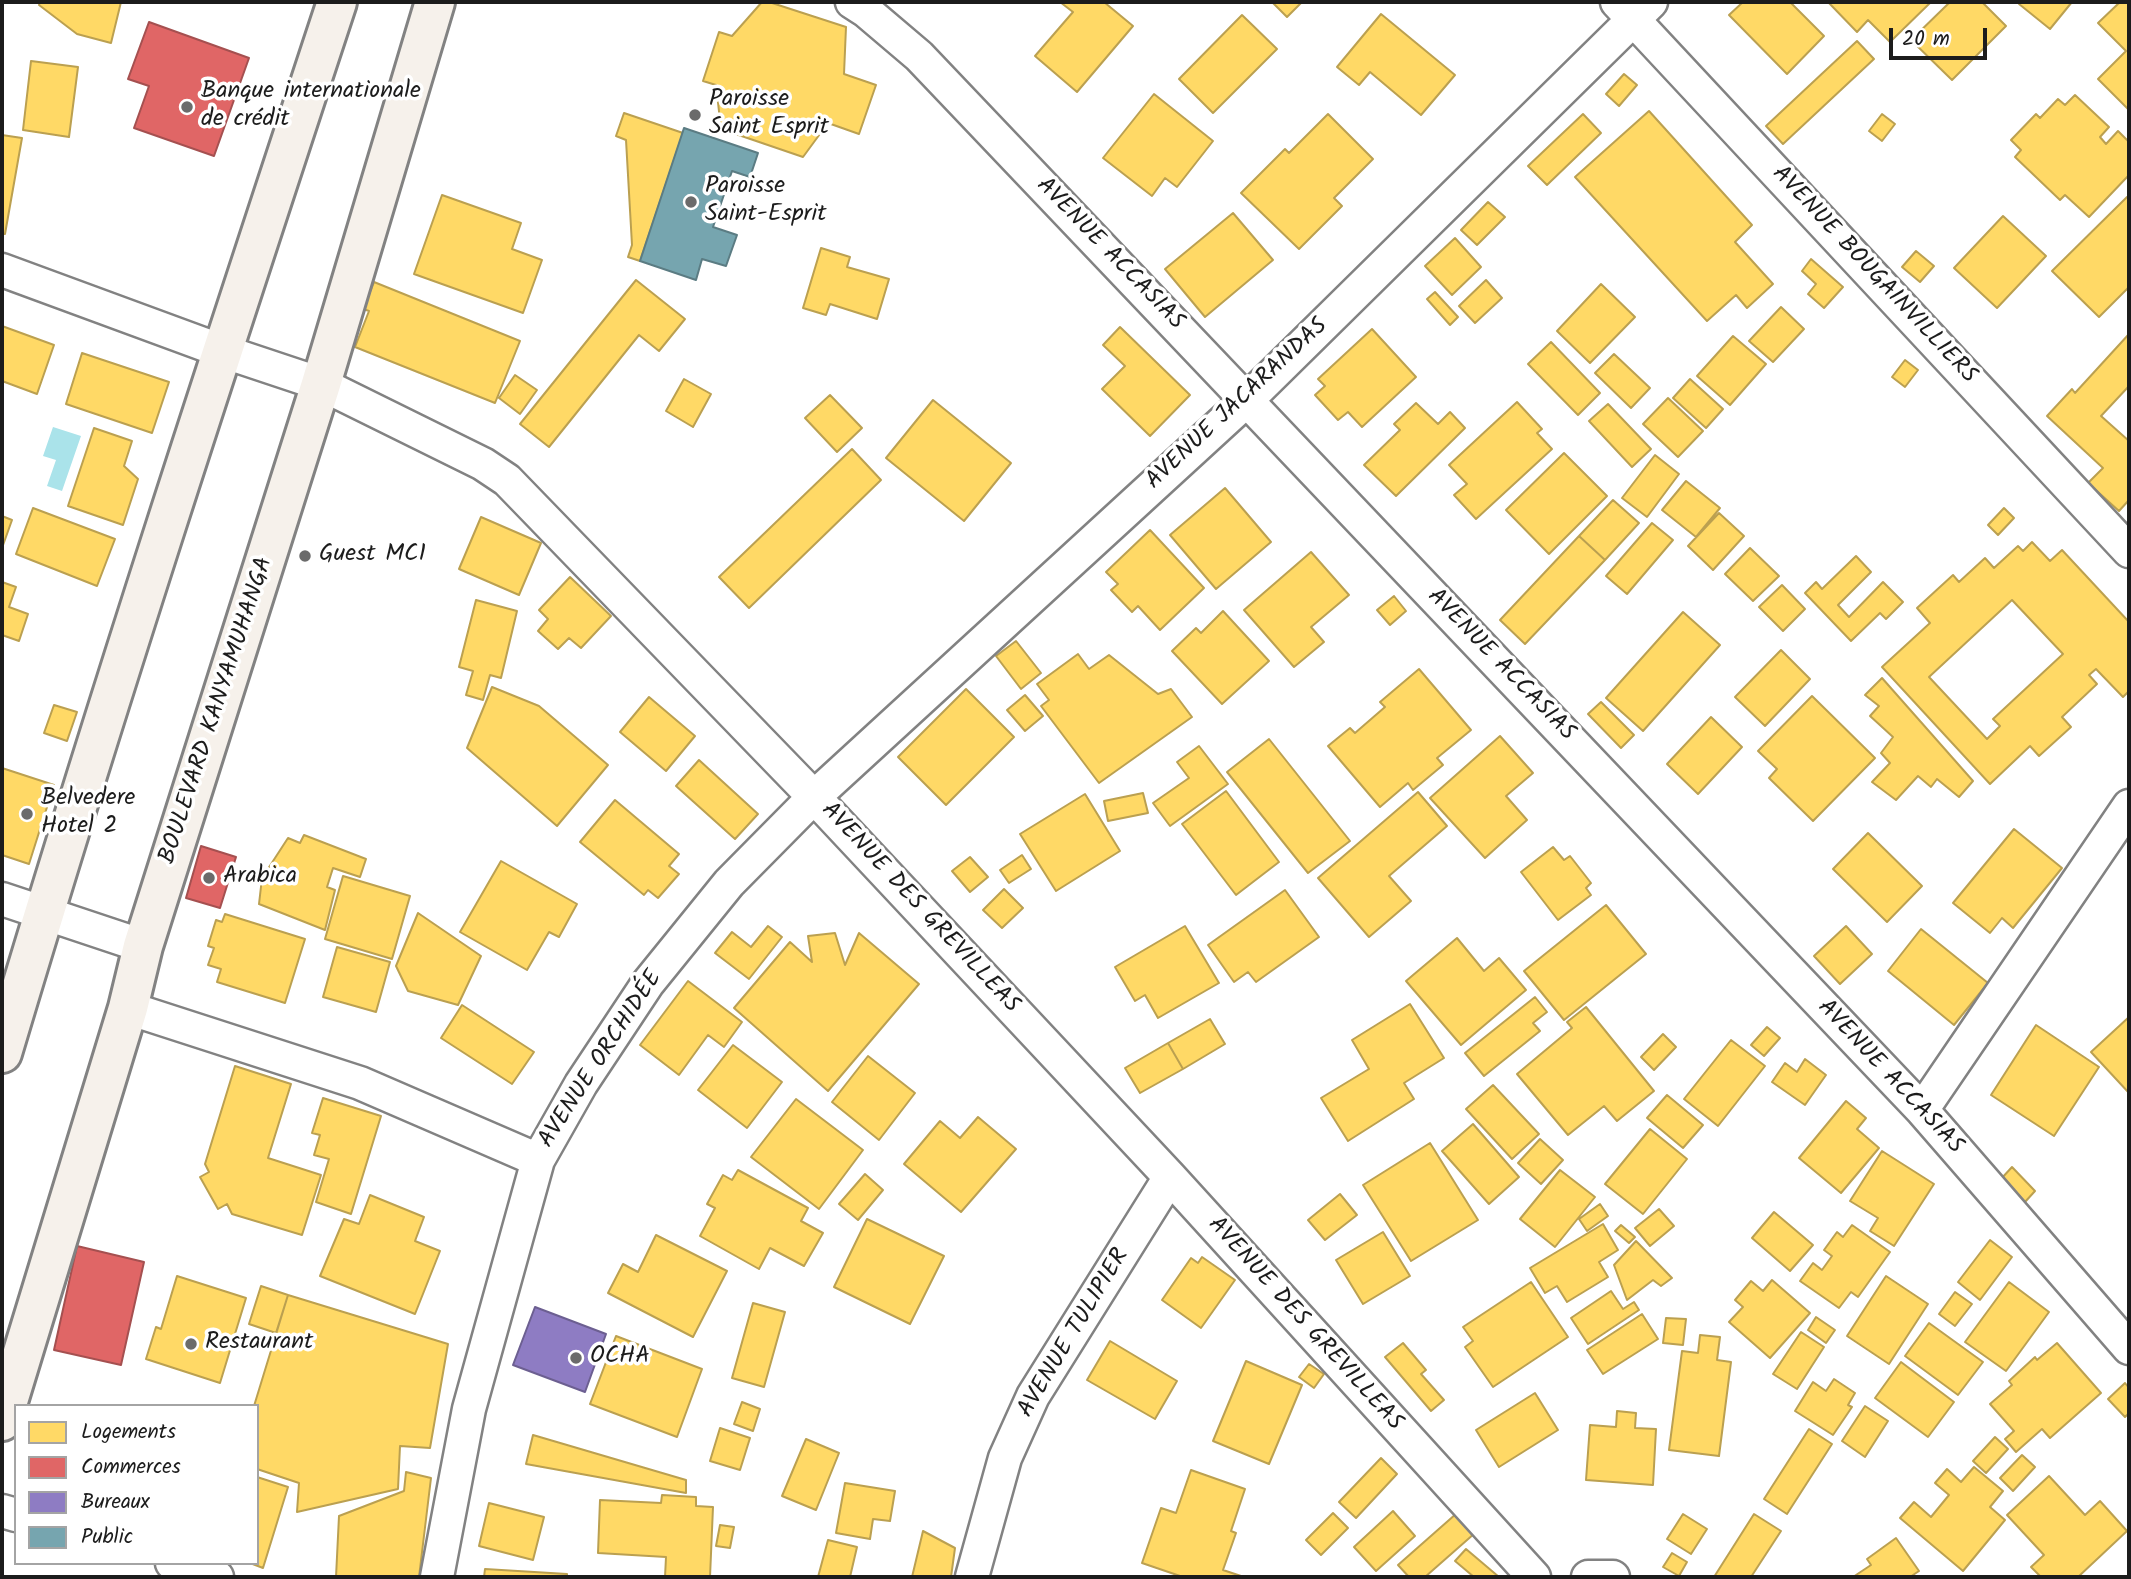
<!DOCTYPE html>
<html>
<head>
<meta charset="utf-8">
<style>
  body { margin:0 }
  #map { position:relative; width:2131px; height:1579px; overflow:hidden; background:#fff; font-family:Kalam,sans-serif }
  canvas { display:block }
  .frame { position:absolute; inset:0; border:4px solid #1c1c1c; pointer-events:none }
  .legend { position:absolute; left:14px; top:1404px; width:245px; height:161px; box-sizing:border-box; background:#fff; border:2px solid #a4a4a4; margin:0; padding:9px 12px; list-style:none; font-size:21px; color:#1c1c1c }
  .legend li { display:flex; align-items:center; gap:14px; height:35px }
  .legend b { width:35px; border:2px solid #a4a4a4 }
  .scale { position:absolute; left:1889px; top:28px; width:98px; height:32px; box-sizing:border-box; border:4px solid #1c1c1c; border-top:0; padding-left:9px; font-size:21px; line-height:24px; white-space:nowrap; color:#1c1c1c; -webkit-text-stroke:5px #fff; paint-order:stroke }
</style>
</head>
<body>
<div id="map">
<canvas width="2131" height="1579"></canvas>
<div class="frame"></div>
<ul class="legend">
<li><b style="height:19px;background:#ffd966"></b>Logements</li>
<li><b style="height:19px;background:#e06666"></b>Commerces</li>
<li><b style="height:19px;background:#8e7cc3"></b>Bureaux</li>
<li><b style="height:19px;background:#76a5af"></b>Public</li>
</ul>
<div class="scale">20 m</div>
</div>
<script>
const context = document.querySelector('canvas').getContext('2d');
context.lineJoin = 'round';
function paint(path, color) {
  context.fillStyle = color;
  context.fill(path, 'evenodd');
}
function stroke(path, color, width, dash) {
  context.strokeStyle = color;
  context.lineWidth = width;
  context.lineCap = dash ? 'butt' : 'round';
  context.setLineDash(dash || []);
  context.stroke(path);
}
function label(font, color, halo, rows, align = 'center') {
  context.font = font + ' Kalam,sans-serif';
  context.lineWidth = 7;
  context.setLineDash([]);
  context.textBaseline = 'middle';
  context.strokeStyle = halo;
  context.fillStyle = color;
  for (const [text, x, y, turn = 0] of rows) {
    context.save();
    context.translate(x, y);
    context.rotate((+turn || 0) * Math.PI / 180);
    context.textAlign = isNaN(turn) ? turn : align;
    if (halo) context.strokeText(text, 0, 0);
    context.fillText(text, 0, 0);
    context.restore();
  }
}
paint(new Path2D(`
  M53 427 81 436 62 491 47 486 56 460 43 456Z`), '#aae3ea');
const homes = new Path2D(`
  M40 2H121L111 43 77 34 39 5Z
  M762 2H769L846 27 844 74 876 85 859 134 828 123 803 157 721 129 716 85 703 81 719 32 732 36Z
  M1060 2H1104L1133 26 1077 92 1035 56 1073 12Z
  M1272 2H1302L1287 17Z
  M1743 2H1790L1824 36 1787 74 1729 15Z
  M1828 2H1931L1890 42 1868 20 1857 32Z
  M1950 2H1982L2006 26 1952 80 1911 40Z
  M2021 2H2072L2050 29 2019 4Z
  M2120 2H2129V110L2098 79 2126 51 2098 23Z
  M1381 14 1455 75 1421 115 1370 72 1359 85 1337 67Z
  M1242 15 1277 49 1213 113 1179 79Z
  M1857 41 1874 59 1783 144 1766 126Z
  M31 61 78 67 69 137 23 130Z
  M1624 74 1637 85 1619 106 1606 94Z
  M1154 94 1213 141 1177 187 1165 178 1152 196 1103 158Z
  M2075 95 2109 127 2100 137 2106 144 2118 131 2129 142V175L2089 217 2065 195 2060 200 2015 157 2021 150 2011 140 2036 114 2040 118 2058 99 2065 105Z
  M1649 111 1752 225 1735 242 1773 284 1747 308 1736 295 1707 321 1575 177Z
  M624 113 683 133 640 261 628 257 632 245 626 140 616 136Z
  M1328 114 1373 159 1334 198 1342 206 1299 249 1241 193 1285 149 1289 153Z
  M1583 114 1601 133 1547 185 1528 166Z
  M1882 114 1895 124 1882 141 1869 131Z
  M2 135 22 138 5 234H2Z
  M442 195 521 223 512 249 542 260 523 313 414 274Z
  M2127 197 2129 199V287L2099 317 2052 271Z
  M1488 202 1505 217 1477 245 1461 230Z
  M1233 213 1273 260 1205 317 1165 269Z
  M2003 216 2046 256 1997 308 1954 268Z
  M1455 238 1481 267 1452 295 1425 266Z
  M821 248 850 257 847 267 889 279 877 319 830 304 826 315 803 308Z
  M1916 251 1934 266 1920 282 1902 267Z
  M1811 259 1843 287 1824 308 1808 294 1816 284 1802 271Z
  M636 280 685 319 659 351 639 335 549 447 520 424Z
  M1486 280 1502 298 1475 323 1459 306Z
  M374 282 520 341 495 403 355 347 369 311 363 309Z
  M1601 284 1635 317 1590 363 1557 331Z
  M1435 292 1458 317 1450 325 1427 299Z
  M1781 307 1804 329 1773 362 1749 341Z
  M2 326 54 345 37 394 2 381Z
  M1120 327 1190 395 1150 436 1102 389 1125 366 1103 345Z
  M1372 329 1416 377 1362 427 1348 412 1338 420 1315 395 1325 386 1318 379Z
  M2129 334V386L2101 416 2129 441V500L2119 511 2088 483 2103 468 2047 416 2072 389 2075 393Z
  M1733 336 1766 364 1730 405 1697 376Z
  M1551 342 1600 393 1578 415 1528 364Z
  M82 353 169 382 152 433 66 404Z
  M1614 354 1650 388 1631 408 1595 373Z
  M1905 360 1918 370 1905 387 1892 377Z
  M515 375 537 390 520 414 499 398Z
  M684 379 711 394 693 427 666 411Z
  M1690 379 1723 409 1706 428 1673 398Z
  M830 395 862 428 837 452 805 418Z
  M1668 398 1703 431 1678 457 1643 424Z
  M933 400 1011 463 964 521 886 458Z
  M1517 402 1542 429 1537 433 1552 449 1476 519 1454 495 1467 484 1449 465Z
  M1416 403 1438 424 1450 412 1465 428 1396 496 1364 465 1400 430 1394 424Z
  M1608 404 1651 449 1632 467 1589 421Z
  M94 428 132 441 124 466 138 479 123 525 68 506Z
  M852 449 881 480 749 608 719 577Z
  M1564 453 1607 496 1549 554 1506 510Z
  M1655 455 1679 474 1647 517 1622 498Z
  M1686 481 1720 508 1696 537 1662 510Z
  M1225 488 1271 542 1216 589 1170 535Z
  M1613 500 1639 523 1605 560 1579 536Z
  M33 508 115 539 97 586 16 554Z
  M2004 508 2014 518 1998 535 1988 525Z
  M1719 513 1744 536 1713 570 1688 546Z
  M2 516 12 520 2 548Z
  M481 517 541 543 519 595 459 569Z
  M1652 523 1673 540 1627 594 1606 576Z
  M1150 530 1204 588 1160 630 1138 606 1132 612 1111 590 1118 584 1106 572Z
  M1579 536 1605 560 1525 644 1500 620Z
  M2032 542 2050 561 2062 550 2129 622V691L2123 697 2096 669 2089 675 2097 684 2062 717 2071 727 2039 756 2030 746 1990 784 1882 667 1930 623 1917 608 1953 575 1959 582 1985 558 1994 568 2018 546 2023 551ZM2012 600 2063 654 1993 719 2000 726 1987 739 1929 677Z
  M1750 548 1779 576 1753 601 1725 574Z
  M1311 552 1349 595 1311 627 1324 642 1294 667 1244 610Z
  M1856 556 1871 572 1838 605 1849 617 1883 582 1903 602 1886 619 1880 613 1851 641 1805 593 1816 582 1822 589Z
  M570 577 611 616 581 648 569 638 558 649 538 631 548 619 539 610Z
  M2 582 16 587 9 607 28 614 19 641 2 635Z
  M1782 585 1805 609 1783 631 1759 607Z
  M1394 596 1406 611 1390 625 1377 610Z
  M476 600 517 611 501 678 490 675 483 700 466 695 473 671 459 667Z
  M1223 611 1269 661 1222 704 1172 651 1196 628 1201 633Z
  M1683 612 1720 645 1643 731 1606 698Z
  M1016 641 1041 673 1021 689 996 656Z
  M1781 650 1810 679 1765 726 1735 697Z
  M1078 654 1089 669 1109 655 1158 694 1171 689 1192 717 1099 783 1041 706 1049 700 1037 684Z
  M1419 669 1471 730 1437 758 1443 765 1413 790 1408 783 1380 807 1328 746 1350 728 1355 733 1385 707 1380 702Z
  M1882 678 1973 781 1959 797 1937 779 1931 787 1918 776 1896 800 1872 782 1890 763 1881 753 1893 737 1870 716 1879 706 1865 695Z
  M492 687 539 706 608 765 557 826 467 748Z
  M966 689 1014 737 946 805 898 757Z
  M1025 695 1043 716 1025 731 1007 710Z
  M1812 696 1875 758 1813 821 1769 778 1777 769 1758 751Z
  M649 697 695 736 666 771 620 732Z
  M1601 702 1634 735 1621 748 1588 714Z
  M54 705 77 712 67 741 44 733Z
  M1711 717 1742 747 1698 794 1667 764Z
  M1500 736 1533 773 1506 796 1527 820 1485 858 1430 798Z
  M1269 739 1350 841 1308 873 1227 772Z
  M1199 746 1228 784 1170 826 1153 803 1189 778 1177 762Z
  M699 760 758 814 735 839 676 786Z
  M2 768 54 785 29 864 2 855Z
  M1226 791 1279 862 1236 895 1182 824Z
  M1418 792 1447 826 1389 876 1411 901 1369 937 1318 878Z
  M1143 793 1148 813 1108 821 1104 801Z
  M1085 794 1120 851 1056 891 1020 834Z
  M615 800 679 854 669 866 679 874 658 898 648 890 644 895 580 842Z
  M2014 829 2062 868 2013 928 2002 918 1990 933 1953 903Z
  M1868 833 1922 886 1887 922 1833 869Z
  M304 835 366 859 360 877 333 868 327 887 335 890 325 930 259 904 262 878 288 838 300 843Z
  M1553 847 1564 860 1570 856 1591 883 1586 888 1591 895 1558 920 1521 872Z
  M1022 855 1031 869 1009 883 1000 870Z
  M970 857 988 877 970 892 952 871Z
  M501 861 577 904 559 937 549 932 527 970 460 932Z
  M343 876 410 896 392 959 325 939Z
  M1004 889 1023 908 1002 928 983 910Z
  M1285 890 1319 937 1256 982 1248 972 1234 982 1208 945Z
  M1606 905 1646 954 1564 1020 1524 971Z
  M418 913 481 956 458 1005 408 991 396 966Z
  M225 914 305 939 285 1003 217 982 221 969 208 965 214 948 208 946 216 920 222 922Z
  M768 926 782 937 749 979 715 953 732 932 751 947Z
  M1185 926 1219 983 1158 1018 1145 995 1135 1001 1115 967Z
  M1846 926 1872 954 1840 984 1814 956Z
  M1921 929 1988 983 1954 1025 1888 971Z
  M835 933 845 965 859 933 919 984 828 1091 734 1008 790 942 812 962 808 936Z
  M1457 938 1484 971 1499 958 1526 990 1461 1045 1406 981Z
  M337 947 390 962 376 1012 323 997Z
  M688 981 742 1022 724 1047 708 1035 679 1075 640 1045Z
  M1535 997 1547 1012 1533 1023 1540 1031 1484 1076 1465 1053Z
  M1410 1004 1444 1058 1404 1083 1414 1099 1348 1141 1321 1098 1369 1069 1352 1040Z
  M462 1005 534 1052 512 1084 441 1038Z
  M1586 1007 1654 1091 1617 1121 1604 1106 1568 1135 1517 1074 1572 1028 1567 1022Z
  M2129 1017V1093L2091 1052Z
  M1210 1019 1225 1044 1183 1069 1168 1043Z
  M2036 1025 2099 1067 2054 1136 1991 1095Z
  M1767 1027 1780 1038 1764 1056 1751 1045Z
  M1663 1034 1676 1047 1654 1070 1641 1057Z
  M1731 1040 1765 1066 1718 1126 1684 1099Z
  M1168 1043 1183 1069 1140 1093 1125 1068Z
  M733 1045 782 1082 747 1128 698 1090Z
  M868 1056 915 1093 879 1140 832 1102Z
  M1805 1059 1826 1075 1805 1105 1772 1082 1785 1063 1797 1072Z
  M235 1066 291 1084 268 1158 321 1175 302 1235 232 1214 227 1204 218 1209 200 1177 209 1172 205 1164Z
  M1493 1085 1539 1134 1512 1159 1466 1109Z
  M1667 1095 1703 1125 1683 1148 1647 1118Z
  M323 1098 381 1116 351 1214 316 1202 329 1159 314 1155 320 1135 312 1133Z
  M796 1099 863 1150 819 1209 751 1157Z
  M1846 1101 1866 1118 1857 1129 1879 1148 1841 1193 1799 1158Z
  M978 1117 1016 1149 961 1212 904 1164 940 1121 960 1138Z
  M1473 1124 1519 1177 1489 1204 1442 1151Z
  M1650 1129 1687 1159 1643 1214 1605 1184Z
  M1540 1139 1563 1160 1541 1184 1518 1163Z
  M1430 1143 1478 1220 1411 1261 1363 1185Z
  M1882 1151 1934 1184 1894 1246 1870 1231 1878 1218 1850 1201Z
  M2012 1167 2035 1191 2025 1202 2001 1179Z
  M738 1170 808 1208 801 1221 823 1233 804 1266 770 1248 759 1269 700 1236 715 1208 707 1204 723 1175 732 1180Z
  M1560 1170 1595 1197 1555 1247 1520 1219Z
  M865 1174 883 1190 858 1220 839 1204Z
  M1340 1194 1357 1215 1325 1240 1308 1220Z
  M370 1195 424 1217 415 1241 440 1251 415 1314 320 1276 344 1219 359 1224Z
  M1600 1204 1608 1216 1587 1231 1579 1219Z
  M1659 1209 1674 1226 1650 1246 1635 1228Z
  M1774 1212 1813 1245 1790 1271 1752 1238Z
  M867 1219 944 1256 910 1324 834 1287Z
  M1603 1224 1618 1250 1599 1262 1608 1277 1567 1302 1557 1286 1545 1293 1530 1268Z
  M1621 1225 1635 1237 1629 1243 1615 1231Z
  M1852 1225 1890 1252 1858 1297 1851 1292 1839 1308 1800 1281 1813 1263 1822 1270 1832 1256 1824 1250 1837 1232 1843 1237Z
  M1383 1232 1410 1276 1363 1304 1336 1260Z
  M656 1235 727 1271 693 1337 608 1293 623 1264 638 1272Z
  M1990 1240 2012 1257 1980 1300 1958 1282Z
  M1636 1241 1672 1278 1661 1286 1653 1280 1627 1300 1614 1265Z
  M1202 1257 1235 1280 1201 1328 1162 1300 1191 1258 1198 1263Z
  M177 1276 246 1298 220 1383 146 1359 156 1327 161 1329Z
  M1886 1276 1928 1304 1889 1364 1847 1336Z
  M1772 1280 1810 1313 1770 1358 1729 1322 1743 1307 1735 1300 1751 1281 1763 1291Z
  M1531 1282 1568 1337 1493 1387 1465 1347 1473 1341 1463 1327Z
  M2009 1282 2049 1312 2006 1371 1965 1342Z
  M261 1286 288 1295 276 1333 249 1324Z
  M1611 1291 1623 1309 1634 1302 1639 1310 1588 1344 1571 1318Z
  M1955 1292 1972 1304 1955 1326 1939 1314Z
  M288 1295 448 1344 430 1448 400 1446 398 1489 297 1512 299 1483 257 1469V1406H254Z
  M753 1303 785 1312 764 1387 732 1378Z
  M1642 1314 1658 1339 1603 1374 1587 1350Z
  M1816 1317 1835 1330 1826 1343 1808 1330Z
  M1666 1318 1686 1319 1683 1345 1663 1343Z
  M1929 1323 1983 1362 1958 1395 1905 1356Z
  M1801 1332 1824 1347 1797 1389 1773 1374Z
  M1700 1335 1720 1337 1717 1360 1731 1362 1719 1456 1669 1450 1682 1351 1698 1353Z
  M616 1336 702 1369 677 1437 590 1404Z
  M1110 1341 1177 1381 1155 1419 1087 1380Z
  M1403 1343 1426 1370 1421 1374 1444 1400 1431 1411 1385 1357Z
  M2057 1343 2101 1393 2050 1438 2042 1429 2016 1452 2005 1439 2014 1431 1990 1404 2012 1385 2009 1381 2035 1357 2037 1360Z
  M1246 1361 1302 1385 1269 1464 1213 1441Z
  M1901 1362 1954 1402 1928 1437 1875 1398Z
  M1309 1364 1324 1374 1314 1388 1299 1377Z
  M1834 1379 1855 1393 1848 1405 1852 1407 1833 1435 1795 1411 1813 1382 1826 1391Z
  M2125 1383 2129 1388V1413L2125 1417 2108 1399Z
  M1535 1393 1558 1430 1499 1467 1476 1430Z
  M742 1402 760 1409 753 1431 734 1424Z
  M1865 1406 1888 1421 1865 1457 1842 1441Z
  M1617 1411 1636 1413 1635 1428 1656 1429 1653 1485 1586 1480 1590 1425 1616 1427Z
  M720 1428 750 1438 740 1470 710 1461Z
  M1809 1429 1832 1444 1787 1514 1764 1499Z
  M533 1435 686 1480V1493L526 1464Z
  M1995 1437 2008 1449 1986 1473 1973 1461Z
  M806 1439 839 1453 816 1510 782 1496Z
  M2022 1455 2035 1467 2013 1491 2000 1478Z
  M1381 1458 1397 1474 1356 1518 1339 1502Z
  M1974 1467 2003 1491 1990 1507 2005 1520 1963 1571 1900 1518 1914 1502 1931 1517 1949 1495 1935 1483 1947 1469 1961 1482Z
  M1191 1470 1245 1489 1231 1531 1236 1533 1223 1570 1244 1577H1183L1142 1563 1161 1508 1176 1513Z
  M406 1472 431 1478 419 1577H336L339 1516 404 1491Z
  M2049 1476 2085 1515 2100 1501 2127 1531 2078 1577H2041L2031 1567 2044 1555 2007 1515Z
  M257 1477 288 1487 263 1568 250 1563H257Z
  M845 1483 895 1491 890 1521 873 1519 870 1539 836 1533Z
  M662 1495 696 1497V1506L713 1507 710 1577H665L666 1557 598 1553 600 1500 661 1503Z
  M489 1503 544 1517 533 1560 479 1546Z
  M1393 1511 1415 1536 1376 1571 1354 1547Z
  M1333 1513 1348 1528 1321 1555 1306 1540Z
  M1457 1513 1475 1533 1425 1577H1409L1398 1565Z
  M1683 1514 1707 1529 1691 1554 1667 1539Z
  M1754 1514 1781 1531 1751 1577H1714Z
  M720 1525 734 1527 730 1548 716 1546Z
  M923 1531 955 1548 951 1577H912Z
  M1896 1538 1919 1571 1910 1577H1853L1871 1565 1867 1559Z
  M828 1540 857 1547 850 1577H818Z
  M1466 1549 1499 1577H1474L1455 1561Z
  M1672 1553 1687 1562 1679 1576 1663 1567Z
  M485 1569 567 1574V1577H484Z`);
paint(homes, '#ffd966');
stroke(homes, '#bba050', 2);
const shops = new Path2D(`
  M149 22 249 58 214 156 134 128 149 86 128 79Z
  M201 846 236 857 220 908 186 898Z
  M77 1246 144 1262 121 1365 54 1350Z`);
paint(shops, '#e06666');
stroke(shops, '#a55050', 2);
const offices = new Path2D(`
  M535 1307 606 1334 585 1392 513 1365Z`);
paint(offices, '#8e7cc3');
stroke(offices, '#6c5f91', 2);
const public = new Path2D(`
  M684 128 758 153 750 177 732 171 713 227 737 235 726 266 702 259 696 280 640 261Z`);
paint(public, '#76a5af');
stroke(public, '#5b7c83', 2);
const minor = new Path2D(`
  M852 2 866 11 919 56 1922 1110 2129 1348
  M1617 2 2129 551
  M2 270 222 351 321 384 483 464 507 480 814 797 1170 1177 1534 1577
  M2 899 143 946
  M128 1008 360 1083 538 1160
  M1922 1110 2129 806
  M2 1511 16 1515
  M172 1563 217 1577
  M437 1577 469 1409 538 1160 581 1084 648 983 729 883 814 797 1247 400 1651 2
  M972 1577 1005 1458 1033 1396 1170 1177
  M1588 1577H1613`);
const primary = new Path2D(`
  M2 1053C107 701 222 351 337 2
  M2 1421 128 1008 143 946 321 384 435 2`);
stroke(minor, '#828282', 37);
stroke(primary, '#828282', 44);
stroke(minor, '#fff', 32);
stroke(primary, '#f6f1eb', 38);
for (const [x, y, r, color] of [
  [187,107,7,"#6b6b6b"],
  [695,115,7,"#6b6b6b"],
  [691,202,7,"#6b6b6b"],
  [305,556,7,"#6b6b6b"],
  [27,814,7,"#6b6b6b"],
  [209,878,7,"#6b6b6b"],
  [191,1344,7,"#6b6b6b"],
  [576,1358,7,"#6b6b6b"]
]) {
  const dot = new Path2D();
  dot.arc(x, y, r, 0, 2 * Math.PI);
  context.fillStyle = color;
  context.fill(dot);
  stroke(dot, '#fff', 2.5);
}
label('24px', '#1c1c1c', '#fff', [
  ["Banque internationale",201,93],
  ["de crédit",201,121],
  ["Paroisse",709,101],
  ["Saint Esprit",709,129],
  ["Paroisse",705,188],
  ["Saint-Esprit",705,216],
  ["Guest MC1",319,556],
  ["Belvedere",41,800],
  ["Hotel 2",41,828],
  ["Arabica",223,878],
  ["Restaurant",205,1344],
  ["OCHA",590,1358]
], 'left');
label('24px', '#1c1c1c', '#fff', [
  ["AVENUE ACCASIAS",1109,255,46],
  ["AVENUE BOUGAINVILLIERS",1873,276,47],
  ["AVENUE JACARANDAS",1238,405,-43],
  ["AVENUE ACCASIAS",1500,666,46],
  ["BOULEVARD KANYAMUHANGA",218,711,-72],
  ["AVENUE DES GREVILLEAS",919,909,47],
  ["AVENUE ORCHIDÉE",602,1060,-57],
  ["AVENUE ACCASIAS",1889,1078,47],
  ["AVENUE DES GREVILLEAS",1304,1325,48],
  ["AVENUE TULIPIER",1075,1334,-59]
]);
</script>
</body>
</html>
